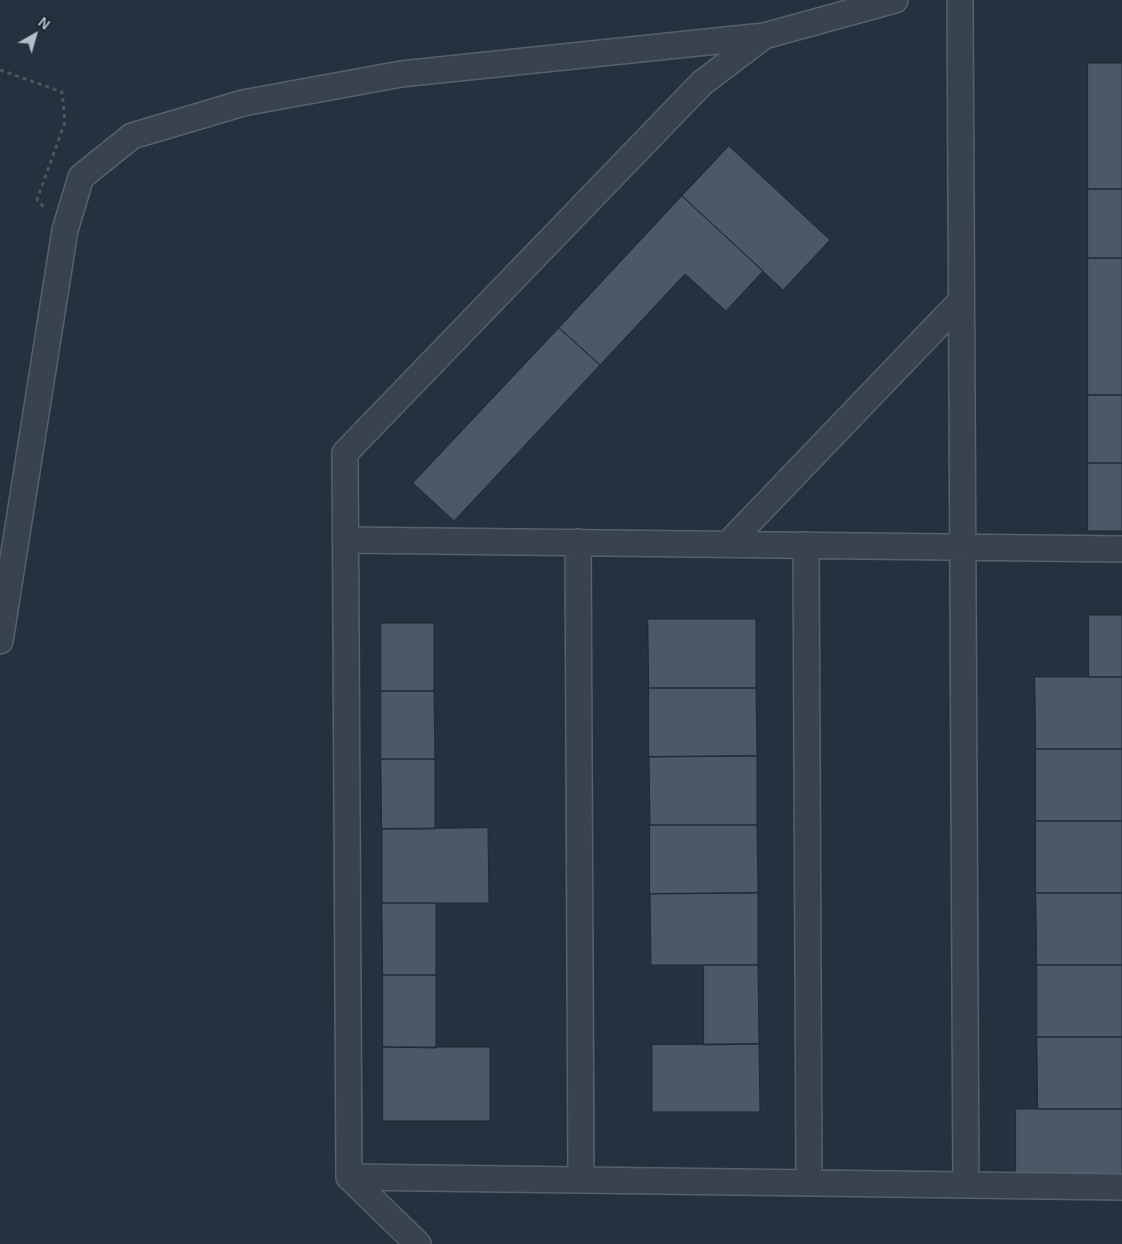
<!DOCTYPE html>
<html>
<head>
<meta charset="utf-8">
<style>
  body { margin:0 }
  #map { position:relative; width:1122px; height:1244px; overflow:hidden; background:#24313e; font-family:Arial,sans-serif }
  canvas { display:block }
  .north { position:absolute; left:10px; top:10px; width:50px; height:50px; -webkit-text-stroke:4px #1d2833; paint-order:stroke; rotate:38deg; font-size:14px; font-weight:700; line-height:20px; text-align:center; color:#b4bec9 }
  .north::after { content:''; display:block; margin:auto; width:18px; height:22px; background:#b4bec9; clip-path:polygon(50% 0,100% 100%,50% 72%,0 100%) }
</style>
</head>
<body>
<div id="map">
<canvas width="1122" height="1244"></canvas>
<div class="north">N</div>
</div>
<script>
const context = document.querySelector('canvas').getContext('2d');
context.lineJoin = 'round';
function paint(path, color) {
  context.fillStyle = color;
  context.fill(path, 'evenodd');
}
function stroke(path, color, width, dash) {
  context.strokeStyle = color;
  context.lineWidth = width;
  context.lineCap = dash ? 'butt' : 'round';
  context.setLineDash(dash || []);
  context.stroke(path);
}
const building = new Path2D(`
  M1088 63H1122V189H1088Z
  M729 146 830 240 783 290 682 196Z
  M1088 189H1122V258H1088Z
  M682 196 763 271 726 311 685 274 600 365 559 328Z
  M1088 258H1122V395H1088Z
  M559 328 600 365 454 521 413 483Z
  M1088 395H1122V463H1088Z
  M1088 463H1122V531H1088Z
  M1089 615H1122V677H1089Z
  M648 619H756V688H649Z
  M381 623H434V691H381Z
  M1035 677H1122V749H1036Z
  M649 688H756L757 756 649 757Z
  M381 691H434L435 759H381Z
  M1036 749H1122V821H1036Z
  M757 756V825H650L649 757Z
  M381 759H435V829H382Z
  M1036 821H1122V893H1036Z
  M650 825H757L758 893 650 894Z
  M488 828 489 903H382V829Z
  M758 893V965H651L650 894Z
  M1036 893H1122V965H1037Z
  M382 903H436V975H383Z
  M704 965H758L759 1044 704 1045Z
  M1037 965H1122V1037H1037Z
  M383 975H436V1048L383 1047Z
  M1037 1037H1122V1109H1038Z
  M759 1044 760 1112H652V1045Z
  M383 1047H490V1121H383Z
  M1016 1109H1122V1185H1016Z`);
paint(building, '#4a5867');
stroke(building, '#1f2a35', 1);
const minor = new Path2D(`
  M960 0 966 1185
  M346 540 1122 549
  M578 542 581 1180
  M728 544 961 301
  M806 545 809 1183
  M0 641 65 230 81 177 132 136 243 103 401 74 764 36
  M349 1177 1122 1187
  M418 1244 349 1177 345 453 702 83 764 36 895 0`);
stroke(minor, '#56616c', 28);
stroke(new Path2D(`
  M0 70 62 92 65 122 37 200 46 209`), '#445b5c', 3, [4, 4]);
stroke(minor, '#38434e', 25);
</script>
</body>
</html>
